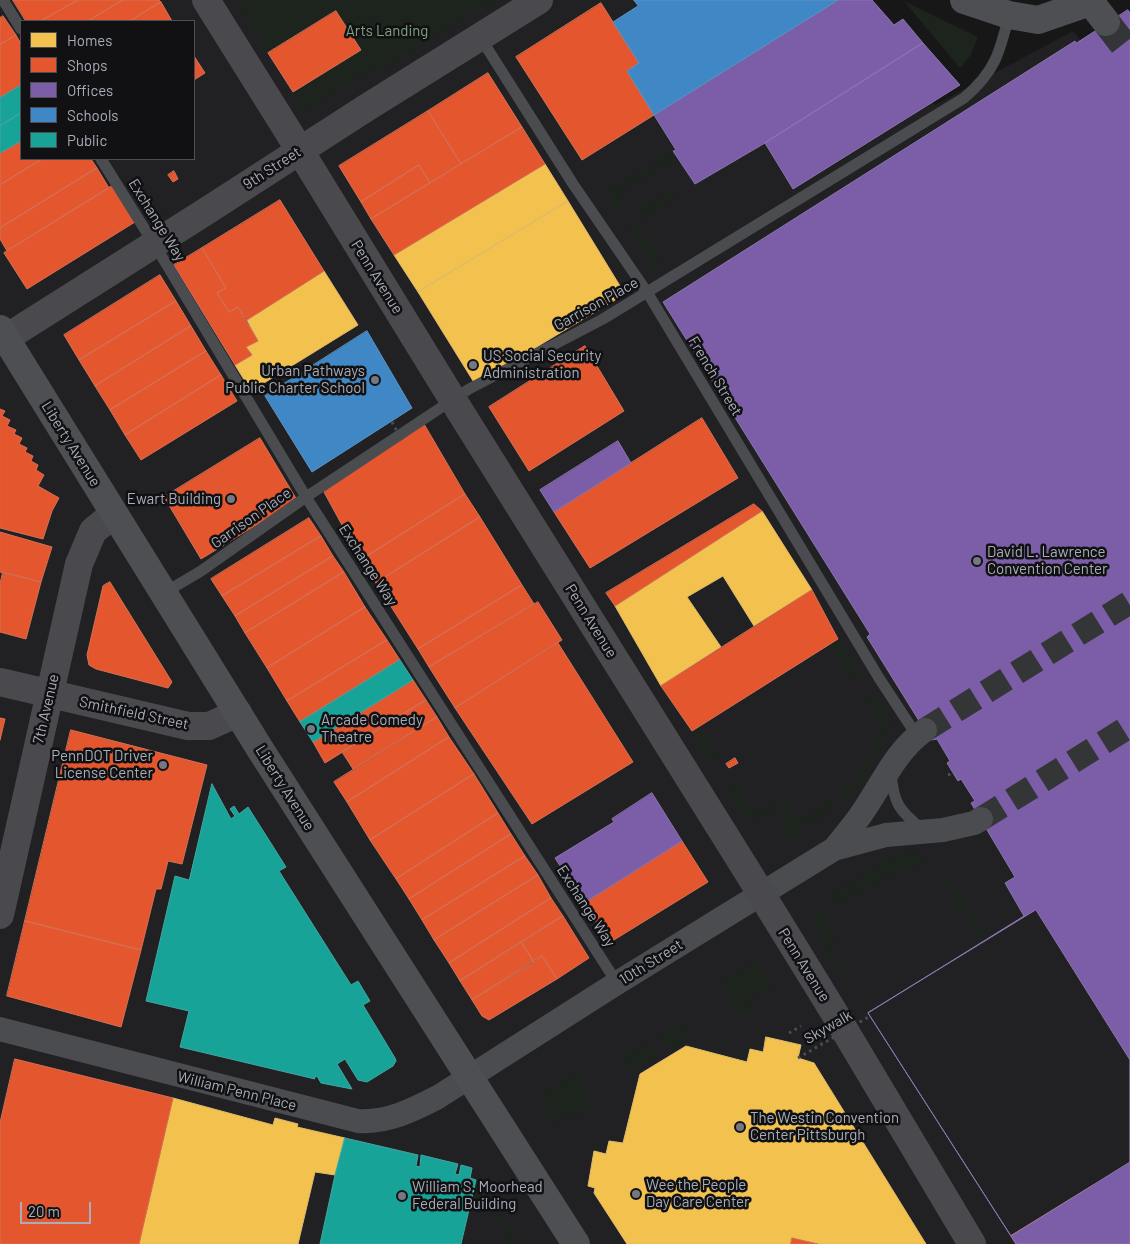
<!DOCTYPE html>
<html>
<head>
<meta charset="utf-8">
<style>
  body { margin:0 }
  #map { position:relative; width:1130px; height:1244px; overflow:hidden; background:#171717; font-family:Barlow,sans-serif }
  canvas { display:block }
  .legend { position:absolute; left:20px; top:20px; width:175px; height:140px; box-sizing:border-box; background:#111113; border:1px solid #4d4f55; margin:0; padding:6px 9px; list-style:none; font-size:15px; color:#a8adb8 }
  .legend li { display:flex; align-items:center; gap:10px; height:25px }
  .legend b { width:25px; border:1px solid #4d4f55 }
  .scale { position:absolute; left:20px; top:1202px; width:71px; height:22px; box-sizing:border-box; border:2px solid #a8adb8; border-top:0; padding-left:6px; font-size:15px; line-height:18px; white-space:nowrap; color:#a8adb8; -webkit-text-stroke:4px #111113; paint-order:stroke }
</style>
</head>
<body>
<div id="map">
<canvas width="1130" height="1244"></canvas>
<ul class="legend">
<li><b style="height:14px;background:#f2c14e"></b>Homes</li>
<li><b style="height:14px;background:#e4572e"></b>Shops</li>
<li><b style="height:14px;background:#7b5ea7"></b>Offices</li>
<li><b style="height:14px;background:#3f88c5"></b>Schools</li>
<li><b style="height:14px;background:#17a398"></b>Public</li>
</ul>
<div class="scale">20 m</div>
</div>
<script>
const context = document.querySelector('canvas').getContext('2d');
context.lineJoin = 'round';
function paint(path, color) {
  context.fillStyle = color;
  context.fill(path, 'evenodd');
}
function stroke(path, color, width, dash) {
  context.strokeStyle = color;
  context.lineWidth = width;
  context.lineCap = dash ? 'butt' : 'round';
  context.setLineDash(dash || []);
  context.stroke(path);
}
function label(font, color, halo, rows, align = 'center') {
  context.font = font + ' Barlow,sans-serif';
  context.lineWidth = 5;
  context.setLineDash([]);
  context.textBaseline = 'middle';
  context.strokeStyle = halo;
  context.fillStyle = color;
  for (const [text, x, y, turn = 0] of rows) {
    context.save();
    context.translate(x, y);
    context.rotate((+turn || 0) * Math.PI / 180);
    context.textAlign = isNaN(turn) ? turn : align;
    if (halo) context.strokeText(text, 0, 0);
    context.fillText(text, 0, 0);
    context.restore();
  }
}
paint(new Path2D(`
  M0 0H865L935 105 1073 31 1130 99V1244H0ZM21 21H194V159H21Z`), '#212123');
paint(new Path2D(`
  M236 0H493L376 74 373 68 304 111 293 92 361 50 335 11 268 53Z
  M904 1 978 37 970 56 960 68Z
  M673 151 677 157 617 194 623 204 616 209 606 192Z
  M672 191 676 197 639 220 635 213Z
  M635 222C645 237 661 253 658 271L655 269 628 226Z
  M838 639 860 674 855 677 850 676 830 644Z
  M874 695 888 719 889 732 857 790 844 801 840 795 849 788 883 730 868 702 869 698Z
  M697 728 716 756 715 760 712 763 692 731Z
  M735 783 754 814 775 801 776 807 750 824 727 788Z
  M785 795 800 820 832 800 836 806 786 839C780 830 780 821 788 814L782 804V796Z
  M909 852 920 855 927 860 909 870H900L840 901 827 895 899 855Z
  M948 875 987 939 981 943 942 879Z
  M820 911 837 941 829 946 852 986 848 988 813 925 817 913Z
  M756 960 772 986 749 1000 750 1010 740 1016 719 984Z
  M680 1024C704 1029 681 1052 666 1048L661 1040 662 1034Z
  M642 1045C651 1045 656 1050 655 1059L639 1070H630L625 1064 626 1056Z
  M575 1074 595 1107 584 1114 572 1112 553 1123 538 1097Z
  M477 1176 518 1243V1244H498L508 1237 493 1211 470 1207Z`), '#1d241e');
const homes = new Path2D(`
  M545 164 568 201 418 292 394 255Z
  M568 201 625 294 475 384 418 292Z
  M324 271 358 325 251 391 235 365 252 355 246 347 258 341 247 320Z
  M762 511 812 590 754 626 723 576 687 597 721 647 661 686 615 606Z
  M766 1037 801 1045 798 1058 814 1063 926 1244H818L792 1238 791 1244H627L594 1193 595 1188 588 1186 594 1151 606 1154 609 1141 623 1143 640 1074 686 1046 747 1062 750 1049 763 1052Z
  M173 1098 273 1125 275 1118 298 1124 297 1127 345 1138 335 1175 315 1172 298 1244H139Z`);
paint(homes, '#f2c14e');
stroke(homes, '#dcbb6e', 1);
const shops = new Path2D(`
  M13 0H78L41 21H26Z
  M78 0H123L88 21H41Z
  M123 0H159L161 2 130 21H88Z
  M161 2 172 21H130Z
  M601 3 639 63 627 71 654 115 582 160 516 57Z
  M336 11 361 50 293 92 268 53Z
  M3 16 16 35 0 45V18Z
  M16 35 21 44V85L0 98V45Z
  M194 56 205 73 194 80Z
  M488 73 522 127 461 164 428 111Z
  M428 111 461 164 430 183 419 165 361 202 339 166Z
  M522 127 545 164 394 255 371 219Z
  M21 141V159H42L0 185V153Z
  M42 159H91L97 168 0 228V185Z
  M419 165 430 183 371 219 361 202Z
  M97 168 109 188 7 251 0 239V228Z
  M174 171 178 179 173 182 168 175Z
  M112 186 135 222 27 289 4 253Z
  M280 200 324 271 247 320 238 307 229 312 217 293 226 288 202 248Z
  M202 248 226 288 217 293 229 312 238 307 258 341 246 347 252 355 235 365 174 265Z
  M160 275 176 301 79 360 64 335Z
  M176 301 191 326 95 386 79 360Z
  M191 326 206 351 110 410 95 386Z
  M585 346 624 411 529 471 489 407Z
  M206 351 221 375 125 435 110 410Z
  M221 375 237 401 141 460 125 435Z
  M0 409 5 411 2 416 10 420 7 426 16 430 14 434 22 438 19 444 27 448 25 452 33 456 31 461 38 465 36 470 44 475 38 486 59 498 52 511 43 539 0 528Z
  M702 418 738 478 590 568 554 512Z
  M424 424 465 494 361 560 324 492Z
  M260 438 297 500 201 559 164 497Z
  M465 494 480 517 376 583 361 560Z
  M754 504 762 511 615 606 606 593Z
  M480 517 522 585 418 649 376 583Z
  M309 518 321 536 222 596 211 579Z
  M0 532 52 547 41 582 0 572Z
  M321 536 333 556 235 616 222 596Z
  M333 556 344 572 245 633 235 616Z
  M3 572 41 582 26 639 0 632V584Z
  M344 572 365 607 267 668 245 633Z
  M110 582 172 682 168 688 96 669 89 665 87 655 103 586Z
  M522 585 534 604 429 667 418 649Z
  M812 590 838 639 692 731 661 686Z
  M538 602 562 640 455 708 429 667Z
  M365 607 387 640 287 701 267 668Z
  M387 640 400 660 300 722 287 701Z
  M558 643 633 762 532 824 455 708Z
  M413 680 426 700 325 763 313 742Z
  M426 700 437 717 353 769 342 752Z
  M437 717 449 737 347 802 334 782Z
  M0 718 5 719 0 740Z
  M71 730 207 765 182 864 168 861 161 889H156L141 950 25 921Z
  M449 737 474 774 370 840 347 802Z
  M735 758 738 763 729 768 726 764Z
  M474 774 498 813 396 879 370 840Z
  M498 813 511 834 409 899 396 879Z
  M511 834 525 856 422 920 409 899Z
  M682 841 708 882 609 943 584 903Z
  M525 856 538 875 434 940 422 920Z
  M538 875 551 898 449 963 434 940Z
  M551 898 563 916 460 981 449 963Z
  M563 916 589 958 557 979 542 956 534 962 521 942Z
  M25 921 141 950 121 1027 7 996Z
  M521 942 534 962 472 1000 460 981Z
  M542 956 557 979 489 1020 482 1016 472 1000Z
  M15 1059 173 1098 139 1244H0V1123Z
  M1094 1185 1130 1244H1016L1011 1236Z
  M792 1238 818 1244H791Z`);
paint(shops, '#e4572e');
stroke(shops, '#d27157', 1);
const offices = new Path2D(`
  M838 0H872L894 25 903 19 923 43 765 143 695 184 673 151 676 150 654 115Z
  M1128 10 1130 13V1244H1016L868 1013 1024 916 1005 883 1015 877 971 803 975 801 961 779 958 781 947 763 950 761 937 739 931 740 867 637 870 634 663 302 1075 41 1076 43Z
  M923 43 960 85 793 189 765 143Z
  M618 441 631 463 554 512 540 490Z
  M652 793 682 841 584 903 555 858 614 822 612 819Z
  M1036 910 1130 1060V1162L1011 1236 868 1013Z`);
paint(offices, '#7b5ea7');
stroke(offices, '#8876ac', 1);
const schools = new Path2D(`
  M634 0H838L654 115 627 71 639 63 613 22 638 6Z
  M367 331 412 408 312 472 265 396Z`);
paint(schools, '#3f88c5');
stroke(schools, '#5e93c1', 1);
const public = new Path2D(`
  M21 85V113L0 126V98Z
  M21 113V141L0 153V126Z
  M400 660 413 680 313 742 300 722Z
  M212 784 231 819 235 816 230 809 234 806 239 814 248 807 286 867 279 871 351 985 358 981 370 1001 363 1005 395 1058 396 1061 393 1066 367 1082 358 1080 345 1059 337 1064 352 1089 321 1083 317 1076 314 1078 315 1079 180 1047 189 1011 146 1001 175 876 189 880Z
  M345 1138 418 1155 416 1166 420 1167 421 1155 458 1164 455 1174 459 1175 461 1165 472 1168 470 1178 476 1180 461 1244H320L335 1175Z`);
paint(public, '#17a398');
stroke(public, '#42a6a2', 1);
stroke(new Path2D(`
  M925 730 1130 602
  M981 819 1130 726`), '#343537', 24, [24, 12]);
stroke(new Path2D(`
  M1106 22 1130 53`), '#343537', 28, [28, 14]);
stroke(new Path2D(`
  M948 775 953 773
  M789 1033 801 1026`), '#4d4e52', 3, [2.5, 4]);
stroke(new Path2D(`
  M3 0 21 29
  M480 37 573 184 647 292 879 678 917 736
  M101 159 167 265 306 497 617 983
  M164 593 201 571 306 497 469 389 603 319 964 98C995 72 1000 52 1009 15
  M891 772C893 802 899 811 922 829`), '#4b4c50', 11);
stroke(new Path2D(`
  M834 849C843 838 852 827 860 816 882 785 894 752 925 730
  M0 1029 358 1121C387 1123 413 1110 438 1097L617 983 834 849 886 835 943 830 974 823 981 819`), '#4b4c50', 24);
stroke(new Path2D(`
  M206 0 286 128 453 400 744 866 832 1009 972 1244
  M6 338 205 212 366 108 539 0
  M0 682 188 726H209L238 713
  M0 915 79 564 93 531 114 514`), '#4a4a4e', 28);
stroke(new Path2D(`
  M964 0 1009 15 1038 20 1090 2
  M1089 0 1106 22
  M0 329 260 749 576 1244`), '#4d4f52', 28);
stroke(new Path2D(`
  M392 422 402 440
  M798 1058 870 1016`), '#4d4e52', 3, [2.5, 4]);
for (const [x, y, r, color] of [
  [473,365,5,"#757880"],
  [375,380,5,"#757880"],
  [231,499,5,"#757880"],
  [977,561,5,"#757880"],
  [311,729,5,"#757880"],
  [163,765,5,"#757880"],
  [740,1127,5,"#757880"],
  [636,1194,5,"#757880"],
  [402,1196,5,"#757880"]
]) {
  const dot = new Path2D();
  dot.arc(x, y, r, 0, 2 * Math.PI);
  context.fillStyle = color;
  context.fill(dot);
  stroke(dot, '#111113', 2);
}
label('15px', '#7fa381', '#111113', [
  ["Arts Landing",387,31]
]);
label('15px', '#a8adb8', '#111113', [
  ["9th Street",272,168,-33],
  ["Exchange Way",157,220,58],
  ["Penn Avenue",377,277,58],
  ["Garrison Place",596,304,-29],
  ["French Street",715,376,59],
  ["Liberty Avenue",71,444,58],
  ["Garrison Place",251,518,-35],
  ["Exchange Way",368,565,57],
  ["Penn Avenue",591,621,58],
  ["7th Avenue",46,709,-77],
  ["Smithfield Street",134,713,12],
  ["Liberty Avenue",285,788,58],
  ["Exchange Way",586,906,57],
  ["10th Street",651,962,-32],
  ["Penn Avenue",804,965,58],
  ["Skywalk",828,1027,-30],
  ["William Penn Place",237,1091,14]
]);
label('15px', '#a8adb8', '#111113', [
  ["US Social Security",483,356],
  ["Administration",483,373],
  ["Urban Pathways",365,371,"right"],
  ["Public Charter School",365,388,"right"],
  ["Ewart Building",221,499,"right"],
  ["David L. Lawrence",987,552],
  ["Convention Center",987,569],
  ["Arcade Comedy",321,720],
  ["Theatre",321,737],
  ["PennDOT Driver",153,756,"right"],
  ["License Center",153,773,"right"],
  ["The Westin Convention",750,1118],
  ["Center Pittsburgh",750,1135],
  ["Wee the People",646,1185],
  ["Day Care Center",646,1202],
  ["William S. Moorhead",412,1187],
  ["Federal Building",412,1204]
], 'left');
</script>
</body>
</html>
